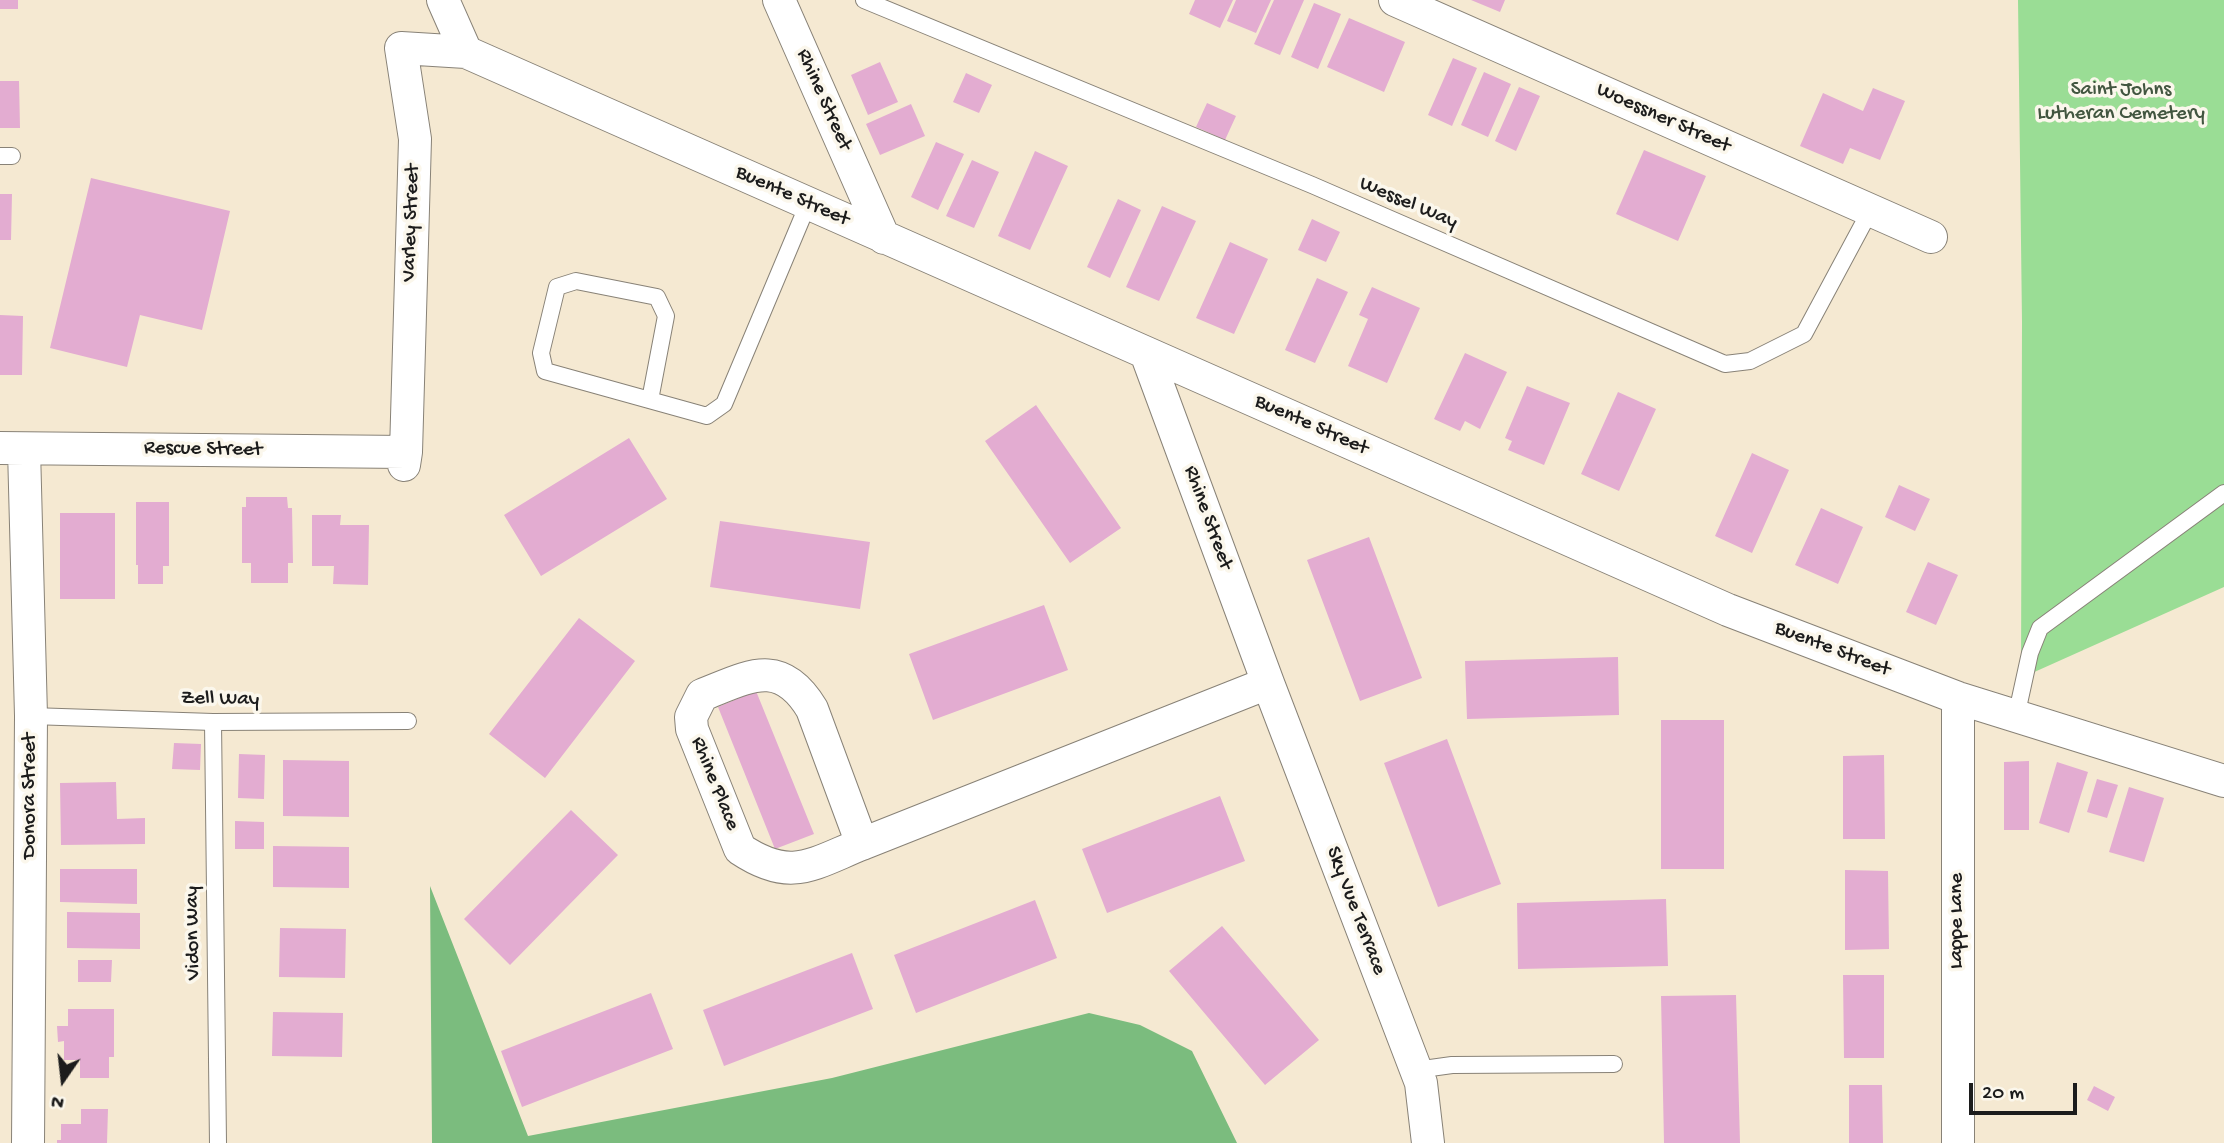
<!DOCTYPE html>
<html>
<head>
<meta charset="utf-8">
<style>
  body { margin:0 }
  #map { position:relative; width:2224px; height:1143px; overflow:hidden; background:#f5e9d2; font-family:"Gochi Hand",sans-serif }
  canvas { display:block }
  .north { position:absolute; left:28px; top:1045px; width:70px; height:70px; -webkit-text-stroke:5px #fbf7ec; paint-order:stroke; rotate:194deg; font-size:19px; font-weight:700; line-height:28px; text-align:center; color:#1c1c1c }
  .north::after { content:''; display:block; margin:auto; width:24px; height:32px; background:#1c1c1c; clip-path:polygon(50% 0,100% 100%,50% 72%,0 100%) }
  .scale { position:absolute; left:1969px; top:1083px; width:108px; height:32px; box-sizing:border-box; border:4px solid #1c1c1c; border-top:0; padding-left:9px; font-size:21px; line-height:24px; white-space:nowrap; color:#1c1c1c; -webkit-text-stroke:5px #fbf7ec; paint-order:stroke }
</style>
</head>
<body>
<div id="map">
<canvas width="2224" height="1143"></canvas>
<div class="north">N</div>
<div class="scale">20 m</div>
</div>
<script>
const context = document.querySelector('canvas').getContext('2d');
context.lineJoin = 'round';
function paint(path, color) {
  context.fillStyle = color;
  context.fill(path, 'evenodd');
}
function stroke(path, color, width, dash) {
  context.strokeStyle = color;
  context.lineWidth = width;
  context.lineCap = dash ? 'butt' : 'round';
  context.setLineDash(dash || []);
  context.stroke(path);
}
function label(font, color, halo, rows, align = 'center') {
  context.font = font + ' "Gochi Hand",sans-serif';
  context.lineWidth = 7;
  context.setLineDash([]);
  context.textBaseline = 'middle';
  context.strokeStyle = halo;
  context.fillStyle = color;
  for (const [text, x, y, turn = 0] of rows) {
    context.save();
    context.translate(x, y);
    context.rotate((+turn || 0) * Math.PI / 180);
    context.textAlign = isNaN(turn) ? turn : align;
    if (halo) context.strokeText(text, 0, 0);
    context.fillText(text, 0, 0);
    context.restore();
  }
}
paint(new Path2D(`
  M2018 0H2224V587L2021 678 2022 322Z`), '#9add95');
paint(new Path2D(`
  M430 886 528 1136 832 1078 1089 1013 1140 1025 1192 1051 1237 1143H432Z`), '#7bbc7e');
paint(new Path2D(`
  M0 0H18V9H0Z
  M1195 0H1233L1220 28 1189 14Z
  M1236 0H1271L1256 33 1227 21Z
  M1274 0H1304L1280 55 1254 44Z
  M1471 0H1505L1500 12Z
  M1314 3 1341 14 1318 69 1291 57Z
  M1349 18 1405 42 1384 92 1327 67Z
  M1453 58 1477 68 1452 126 1428 115Z
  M880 62 898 102 868 115 851 75Z
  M1484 72 1511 84 1488 137 1461 125Z
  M966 73 992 85 979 113 953 102Z
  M0 81H19L20 128H0Z
  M1519 87 1540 96 1516 151 1495 141Z
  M1873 88 1905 101 1880 160 1850 148 1843 164 1800 146 1823 93 1863 111Z
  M1207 103 1236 116 1225 140 1196 127Z
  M911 104 925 136 880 155 866 124Z
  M936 142 964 154 938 210 911 197Z
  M1644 150 1706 176 1678 241 1616 214Z
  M1035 151 1068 166 1030 250 998 236Z
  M972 160 999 172 974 228 946 216Z
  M91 178 230 211 202 330 140 315 127 367 50 348Z
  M0 194H12L11 240H0Z
  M1118 199 1141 210 1110 278 1087 267Z
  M1162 206 1196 221 1159 301 1126 287Z
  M1312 219 1340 232 1326 262 1298 250Z
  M1230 242 1268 259 1234 334 1196 318Z
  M1317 278 1348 292 1315 363 1285 350Z
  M1372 287 1420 308 1387 383 1348 366 1368 319 1359 315Z
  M0 315 23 316 22 375H0Z
  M1465 353 1507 372 1480 429 1465 421 1460 431 1434 419Z
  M1527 386 1570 403 1544 465 1508 450 1512 441 1505 438Z
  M1618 392 1656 409 1619 491 1581 474Z
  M1036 405 1121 528 1070 563 985 441Z
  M629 438 667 499 541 576 504 515Z
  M1752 453 1789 470 1752 553 1715 536Z
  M1899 485 1930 499 1915 531 1885 517Z
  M246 497H287L288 508H292L293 563H288V583H251V563H242V507H246Z
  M136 502H169V566H163V584H138V565H136Z
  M1821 508 1863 527 1838 584 1795 565Z
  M60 513H115V599H60Z
  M312 515H341L340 525H369L368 585 333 584 334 566H312Z
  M720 521 870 542 860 609 710 587Z
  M1369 537 1422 678 1360 701 1307 560Z
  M1928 562 1958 575 1936 625 1906 612Z
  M1044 605 1068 670 933 720 909 654Z
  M579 618 635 661 545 778 489 734Z
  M1618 657 1619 715 1467 719 1465 661Z
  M756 691 814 834 775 849 718 707Z
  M1661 720H1724V869H1661Z
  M1447 739 1501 884 1438 907 1384 763Z
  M174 743 201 744 200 770 172 769Z
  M239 754 265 755 264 799 238 798Z
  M1884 755 1885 839H1843V756Z
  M283 760 349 761V817L283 816Z
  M2029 761V830H2004V762Z
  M2057 762 2088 772 2069 833 2039 823Z
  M2097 779 2118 785 2107 818 2087 812Z
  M116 782 117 819 145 818V844L61 845 60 783Z
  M2129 787 2164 798 2144 862 2109 852Z
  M1220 796 1245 861 1107 913 1082 849Z
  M571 810 618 855 510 965 464 919Z
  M235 821 264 822V849H235Z
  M273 846 349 847V888L273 887Z
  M60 869H137V904L60 902Z
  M1845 870 1888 871 1889 949 1845 950Z
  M1666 899 1668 966 1518 969 1517 903Z
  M1035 900 1057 958 916 1013 894 955Z
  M67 912 140 913V949L67 948Z
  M1222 926 1319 1040 1265 1085 1169 971Z
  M280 928 346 929 345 978 279 977Z
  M852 953 873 1009 724 1066 703 1010Z
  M78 960H112L111 982H78Z
  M1843 975H1884V1058H1844Z
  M651 993 673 1049 522 1107 501 1051Z
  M1736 995 1740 1143H1664L1661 996Z
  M68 1009H114V1057H109V1078H80V1060H64V1041L58 1042 57 1026H68Z
  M273 1012 343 1013 342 1057 272 1056Z
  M1849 1085H1882L1883 1143H1849Z
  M2094 1086 2115 1097 2108 1111 2087 1100Z
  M81 1109H108L107 1143H57V1140H61V1124H81Z`), '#e3acd1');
const lane = new Path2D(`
  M864 0 1312 185 1725 364 1750 361 1804 334 1870 211
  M0 156H12
  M650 400 666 316 657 297 576 281 557 287 541 353 545 371 707 416 724 404 808 204
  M31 716 213 722 408 721
  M2016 717 2030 653 2040 628 2224 493
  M213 722 218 1143
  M1416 1070 1452 1065 1614 1064`);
const street = new Path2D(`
  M443 0 466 52
  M779 0 884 238
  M1395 0 1931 237
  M1146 353 1268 683 1421 1083 1428 1143
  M0 448 406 452
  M24 449 31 716 28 1143
  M404 465 406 452 415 139 401 48 466 52 1728 610 1958 698 2224 781
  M1958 698V1143
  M862 844 812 709C780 656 748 677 702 695L691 717 692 729 740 849C791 883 812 864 862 844L1268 683`);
stroke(lane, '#888277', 18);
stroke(street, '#888277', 34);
stroke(lane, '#fff', 16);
stroke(street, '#fff', 32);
label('21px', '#425640', '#fbf7ec', [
  ["Saint Johns",2121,91],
  ["Lutheran Cemetery",2121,115]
]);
label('21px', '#1c1c1c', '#fbf7ec', [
  ["Rhine Street",823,100,66],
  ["Woessner Street",1663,119,24],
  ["Buente Street",792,197,24],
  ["Wessel Way",1408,204,23],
  ["Varley Street",412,223,-88],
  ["Buente Street",1311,426,24],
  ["Rescue Street",203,450,1],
  ["Rhine Street",1207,518,70],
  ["Buente Street",1832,650,21],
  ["Zell Way",220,700,1],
  ["Rhine Place",714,784,68],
  ["Donora Street",31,796,-90],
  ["Sky Vue Terrace",1355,911,69],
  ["Lappe Lane",1958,921,-90],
  ["Vidon Way",194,933,-91]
]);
</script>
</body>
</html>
